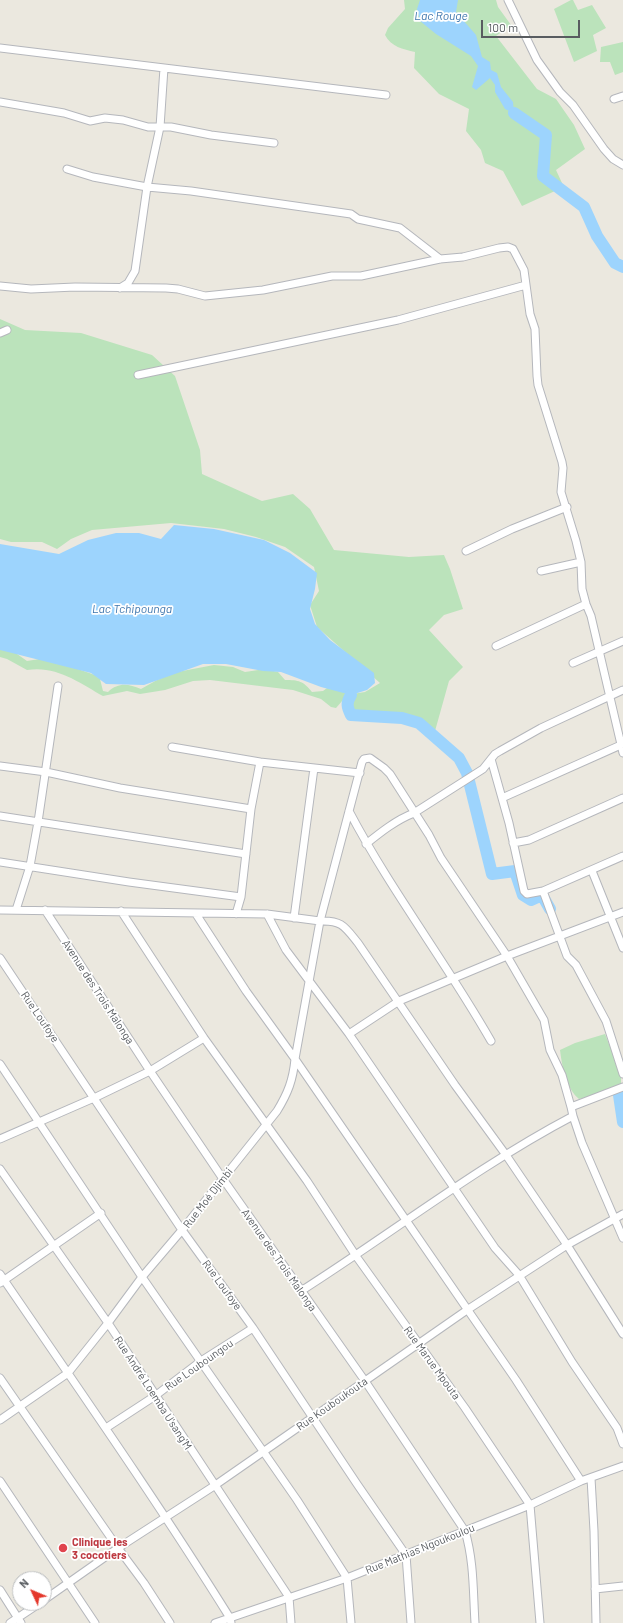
<!DOCTYPE html>
<html>
<head>
<meta charset="utf-8">
<style>
  body { margin:0 }
  #map { position:relative; width:623px; height:1623px; overflow:hidden; background:#ebe8df; font-family:Barlow,sans-serif }
  canvas { display:block }
  .north { position:absolute; left:12px; top:1571px; width:40px; height:40px; box-sizing:border-box; background:#fff; border:1px solid #bcbebf; border-radius:50%; rotate:314deg; font-size:11px; font-weight:700; line-height:16px; text-align:center; color:#585c60 }
  .north::after { content:''; display:block; margin:auto; width:14px; height:18px; background:#e4382c; clip-path:polygon(50% 0,100% 100%,50% 72%,0 100%) }
  .scale { position:absolute; left:481px; top:20px; width:99px; height:18px; box-sizing:border-box; border:2px solid #585c60; border-top:0; padding-left:5px; font-size:12px; line-height:14px; white-space:nowrap; color:#585c60; -webkit-text-stroke:3px #fff; paint-order:stroke }
</style>
</head>
<body>
<div id="map">
<canvas width="623" height="1623"></canvas>
<div class="north">N</div>
<div class="scale">100 m</div>
</div>
<script>
const context = document.querySelector('canvas').getContext('2d');
context.lineJoin = 'round';
function paint(path, color) {
  context.fillStyle = color;
  context.fill(path, 'evenodd');
}
function stroke(path, color, width, dash) {
  context.strokeStyle = color;
  context.lineWidth = width;
  context.lineCap = dash ? 'butt' : 'round';
  context.setLineDash(dash || []);
  context.stroke(path);
}
function label(font, color, halo, rows, align = 'center') {
  context.font = font + ' Barlow,sans-serif';
  context.lineWidth = 3.5;
  context.setLineDash([]);
  context.textBaseline = 'middle';
  context.strokeStyle = halo;
  context.fillStyle = color;
  for (const [text, x, y, turn = 0] of rows) {
    context.save();
    context.translate(x, y);
    context.rotate((+turn || 0) * Math.PI / 180);
    context.textAlign = isNaN(turn) ? turn : align;
    if (halo) context.strokeText(text, 0, 0);
    context.fillText(text, 0, 0);
    context.restore();
  }
}
paint(new Path2D(`
  M404 0H496L498 7 511 25 496 36 537 89 556 99 574 125 585 149 556 170 562 183 555 191 522 206 503 171 485 163 481 150 466 131 469 109 439 94 414 68 415 52C403 49 391 47 385 35L388 28 405 9Z
  M571 0H573L578 10 592 5 606 28 593 35 597 51 574 62 554 9Z
  M623 42V72L615 75 610 62H600L601 47Z
  M0 319 25 330 81 333 152 355 175 376 200 450 202 474 262 501 293 494 310 509 334 550 409 557 444 555 450 569 463 609 444 615 429 630 463 667 449 681 435 731 382 717 359 714 343 700 336 708 331 707 321 699 293 690 210 680 193 681 165 690 140 694 127 691 103 696C80 683 56 665 27 670L7 659 0 657V647L10 649 27 661 46 658 95 675 100 679 103 691 108 692C119 682 128 684 141 689L157 680 177 672 214 665 233 667 245 672 265 669 278 672 285 680C299 680 303 681 312 692L323 691 335 682 347 690 346 695 365 692 380 683 317 627 310 605 319 591 314 567 285 547 256 537 224 529 171 523 92 530 71 539 57 549 42 542H11L0 539Z
  M605 1034 621 1075V1084L594 1095 579 1099C566 1088 562 1066 560 1050L575 1043Z`), '#bbe3bb');
paint(new Path2D(`
  M420 0H458L456 12 476 35 482 57 490 62 491 70 497 73 501 87 513 102 514 113 505 109 495 92V85L490 78 476 90 472 87 478 66 471 56 436 34 420 21 417 9Z
  M174 525 214 529 264 540 290 553 317 573 315 589 310 609 315 624 330 640 374 673 375 683 367 690 351 695 321 687 281 672 263 671 226 664H203L144 685 106 684 91 673 0 650V544L59 554 88 540 116 533H139L161 539Z`), '#9dd4fd');
stroke(new Path2D(`
  M514 113 546 135 543 176 584 207 597 236 615 263 623 267
  M351 695C346 703 347 707 351 715L402 718 419 723 459 758 467 773 492 874 515 871 523 895 531 900 542 895 550 909
  M623 1090 619 1095 623 1122`), '#9dd4fd', 12);
const minor = new Path2D(`
  M508 0 537 60 560 92 573 105 604 149 613 159 623 165
  M0 48 386 95
  M614 99 623 96
  M0 102 64 113 90 121 105 118 123 120 148 127H171L211 135 274 143
  M67 169 93 177 147 187 191 191 351 214 358 219 400 228 440 259
  M0 286 31 289 75 287 166 288 178 289 205 296 263 290 332 276H361L440 259 463 257 499 248 508 247 513 249 524 270 530 314 535 329 537 376 538 385 562 462 563 468 561 492 576 541 581 562 582 589 586 604 591 616 623 753
  M120 288 128 283 135 271 147 187 160 127 164 68
  M0 333 7 330
  M138 375 398 320 526 285
  M466 551 512 529 567 507
  M541 571 581 562
  M496 646 586 604
  M573 663 623 641
  M172 747 260 762 360 773
  M491 759 509 823 524 891 527 894 543 891 567 956 576 965 606 1021 623 1074
  M0 766 46 772 120 788 251 809
  M502 798 623 744
  M349 811C391 891 446 962 491 1041
  M0 816 246 854
  M513 843 529 840 623 798
  M366 844C381 832 396 820 414 813L483 769 495 754 500 751 541 728 623 690
  M0 862 129 882 241 897
  M592 871 623 948
  M543 891 623 856
  M0 910 267 914 320 921 362 762 364 759 370 758 384 768 390 774 429 835 441 858 507 956 544 1020 550 1050 562 1075 571 1107
  M16 910 30 866 38 822 58 686
  M45 910 150 1071 223 1179 365 1381 465 1531C474 1561 473 1591 475 1623
  M121 911 204 1038 307 1181 356 1256 465 1408 530 1505 540 1623
  M196 914 246 991 295 1059 516 1380 581 1481
  M236 914 241 897 251 809 260 762
  M267 914 286 950 349 1034 495 1248 519 1275 572 1362 617 1428 623 1444
  M294 918 314 768
  M0 958 182 1230 253 1328 357 1484 406 1555 411 1623
  M349 1034 399 1001 507 956 623 912
  M0 1064 142 1277 297 1500 347 1578 351 1623
  M573 1116 582 1143 623 1238
  M0 1139 94 1098 150 1071 204 1038
  M0 1169 108 1323 289 1597 291 1623
  M0 1274C78 1388 157 1501 230 1618L231 1623
  M0 1283 101 1213
  M301 1291C392 1233 478 1166 573 1116L571 1107 623 1087
  M0 1378 118 1548 144 1583 170 1623
  M0 1420 68 1373 108 1323 142 1277 182 1230 277 1111C288 1093 293 1080 295 1059L320 921C342 920 345 927 358 943L455 1085 506 1155 567 1245 623 1334
  M106 1428 155 1396 201 1361 253 1328
  M591 1478 594 1531 596 1623
  M0 1481 95 1623
  M595 1589 623 1586
  M0 1590 21 1623
  M44 1600 118 1548 214 1486 467 1310 567 1245 623 1214
  M10 1623 40 1603
  M215 1623 347 1578 530 1505 581 1481 623 1466`);
stroke(minor, '#b5b7bc', 9);
stroke(minor, '#fff', 7);
for (const [x, y, r, color] of [
  [63,1548,5,"#e0444e"]
]) {
  const dot = new Path2D();
  dot.arc(x, y, r, 0, 2 * Math.PI);
  context.fillStyle = color;
  context.fill(dot);
  stroke(dot, '#fff', 1.5);
}
label('11px', '#585c60', '#fff', [
  ["Avenue des Trois Malonga",98,992,57],
  ["Rue Loufoye",40,1017,56],
  ["Rue Moé Djimbi",208,1198,-52],
  ["Avenue des Trois Malonga",279,1260,55],
  ["Rue Loufoye",222,1285,54],
  ["Rue Marue Mpouta",432,1363,54],
  ["Rue Louboungou",199,1365,-35],
  ["Rue André Loemba U'sang'M",153,1393,57],
  ["Rue Kouboukouta",332,1404,-35],
  ["Rue Mathias Ngoukoulou",420,1549,-22]
]);
label('bold 11px', '#be3a42', '#fff', [
  ["Clinique les",72,1542],
  ["3 cocotiers",72,1555]
], 'left');
label('italic 12px', '#3d75ad', '#fff', [
  ["Lac Rouge",441,16],
  ["Lac Tchipounga",132,609]
]);
</script>
</body>
</html>
